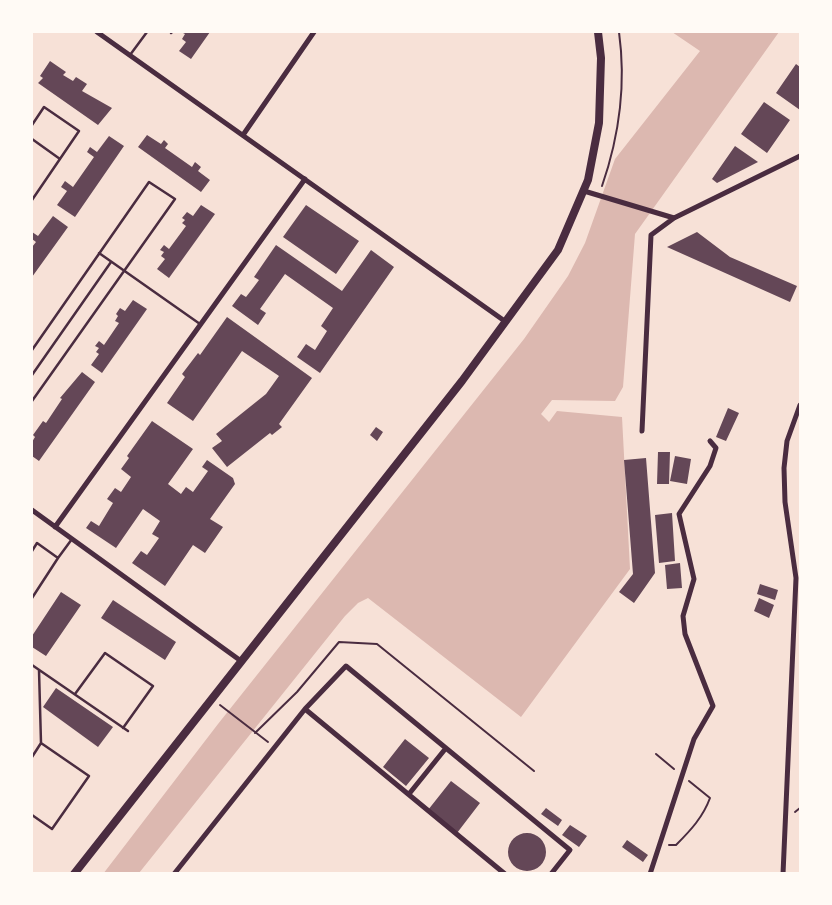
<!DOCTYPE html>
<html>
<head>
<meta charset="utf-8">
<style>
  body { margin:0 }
  #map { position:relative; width:832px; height:905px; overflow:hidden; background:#f7e1d7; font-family:Cabin,sans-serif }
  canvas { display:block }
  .frame { position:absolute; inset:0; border:33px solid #fffaf5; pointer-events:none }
</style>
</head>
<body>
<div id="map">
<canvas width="832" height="905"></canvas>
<div class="frame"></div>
</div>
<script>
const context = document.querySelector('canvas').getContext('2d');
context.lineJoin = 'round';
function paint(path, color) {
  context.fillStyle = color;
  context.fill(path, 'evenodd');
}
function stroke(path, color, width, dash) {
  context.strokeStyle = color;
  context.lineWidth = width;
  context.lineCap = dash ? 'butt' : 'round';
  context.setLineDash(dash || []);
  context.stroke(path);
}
paint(new Path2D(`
  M672 32H779L635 234 623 387 615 401 552 400 541 414 549 422 557 411 622 417 630 569 521 717 368 598 358 603 345 616 139 873 103 874 218 724 524 339 568 276 585 243 615 159 700 51Z`), '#dcb8b0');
paint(new Path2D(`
  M181 32 190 33 210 32 191 59 179 51 186 42 182 39 185 34Z
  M50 61 66 72 63 75 73 81 76 77 87 84 82 91 112 108 98 125 38 83 43 78 40 76Z
  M796 64 800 67V110L776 93Z
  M764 102 790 120 767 153 741 134Z
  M147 135 161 144 164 140 168 144 165 148 192 167 195 162 201 167 198 171 210 180 201 192 138 147Z
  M109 136 124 146 75 217 57 205 67 191 61 187 65 181 73 187 94 157 87 152 90 147 97 152Z
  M735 146 758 162 717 183 712 179Z
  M201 205 215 214 169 278 157 269 165 259 161 256 164 252 160 250 164 245 169 249 186 226 182 223 185 220 182 218 187 212 193 216Z
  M306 205 359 241 336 274 283 237Z
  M53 216 68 227 32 277V247L36 242 32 239V232L38 236Z
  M697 232 730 257 797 286 790 302 667 247Z
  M276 245 342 291 371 250 394 267 320 373 297 357 306 344 315 350 327 331 321 326 333 308 285 274 260 309 266 313 258 325 232 306 241 294 246 297 253 288 259 280 254 277Z
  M133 300 147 309 102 373 91 365 99 354 96 352 99 348 95 346 99 341 104 345 119 323 115 321 118 316 116 314 120 308 125 311Z
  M227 317 312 378 279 424 282 427 272 435 270 433 227 467 212 448 222 441 216 434 266 394 279 376 242 351 193 421 167 403 185 377 182 374 198 353 200 355Z
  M82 372 95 382 39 461 32 456V442L35 437 33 435 43 421 46 423 62 399 60 398Z
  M728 408 739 413 726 441 716 437Z
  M152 421 193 449 168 484 181 494 186 487 193 492 208 471 202 467 207 460 233 478 235 484 210 519 223 527 205 553 193 545 165 586 132 563 141 551 147 555 159 538 152 534 160 521 143 509 116 548 86 528 91 521 99 526 113 503 107 499 115 488 121 492 131 477 121 469 129 458 127 456Z
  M376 427 383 432 377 441 370 435Z
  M658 452H670L669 484H657Z
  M675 456 691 459 687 484 670 481Z
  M646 458 655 573 634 603 619 592 633 574 624 460Z
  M672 513 675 561 659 563 655 515Z
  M680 563 682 588 667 589 665 565Z
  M760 584 778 590 775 600 757 594Z
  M61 592 81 605 46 656 32 647V636Z
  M759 598 774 605 769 618 754 611Z
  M113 600 176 642 165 660 101 618Z
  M56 688 113 727 98 747 43 707Z
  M405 739 429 758 406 786 383 767Z
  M451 781 480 803 457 833 428 810Z
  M546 808 562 820 558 826 541 814Z
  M570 825 587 836 579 847 562 835Z
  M508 852a19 19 0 1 1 38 0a19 19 0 1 1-38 0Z
  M627 840 648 855 643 862 622 847Z`), '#644757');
stroke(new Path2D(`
  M602 186C619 137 626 83 619 32
  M220 705 268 742
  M255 733 297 692 339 642 377 644 534 771
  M656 754 674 769
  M795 812 800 808
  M669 845H676C691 830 703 817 710 798L689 781`), '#4a2c40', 2);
stroke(new Path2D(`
  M171 33 172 32
  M130 55 147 32
  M32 125 44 107 79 131 32 200
  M32 139 60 159
  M99 253 200 324
  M32 350 149 182 175 199 32 401
  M32 375 111 262
  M32 551 37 543 58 558 32 598
  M58 558 72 539
  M32 665 128 731
  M39 670 41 743
  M75 694 105 653 153 686 123 728
  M32 757 41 743 89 776 52 829 32 815`), '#4a2c40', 2.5);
stroke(new Path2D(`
  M97 32 506 322
  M243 135 314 32
  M584 191 674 218 800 156
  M642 431 651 235 674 218
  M32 510 241 661
  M55 527 305 179
  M305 709 346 666 570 850 551 874
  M409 794 446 748
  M174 874 305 709 505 874
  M650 874 694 739 713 706 685 634 683 616 694 579 679 514 710 466 716 448 710 441
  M783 874 796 578 785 502 784 468 787 441 800 405`), '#4a2c40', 5);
stroke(new Path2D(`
  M74 874 462 381 558 250 588 180 599 123 601 58 598 32`), '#4a2c40', 8);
</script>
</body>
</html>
